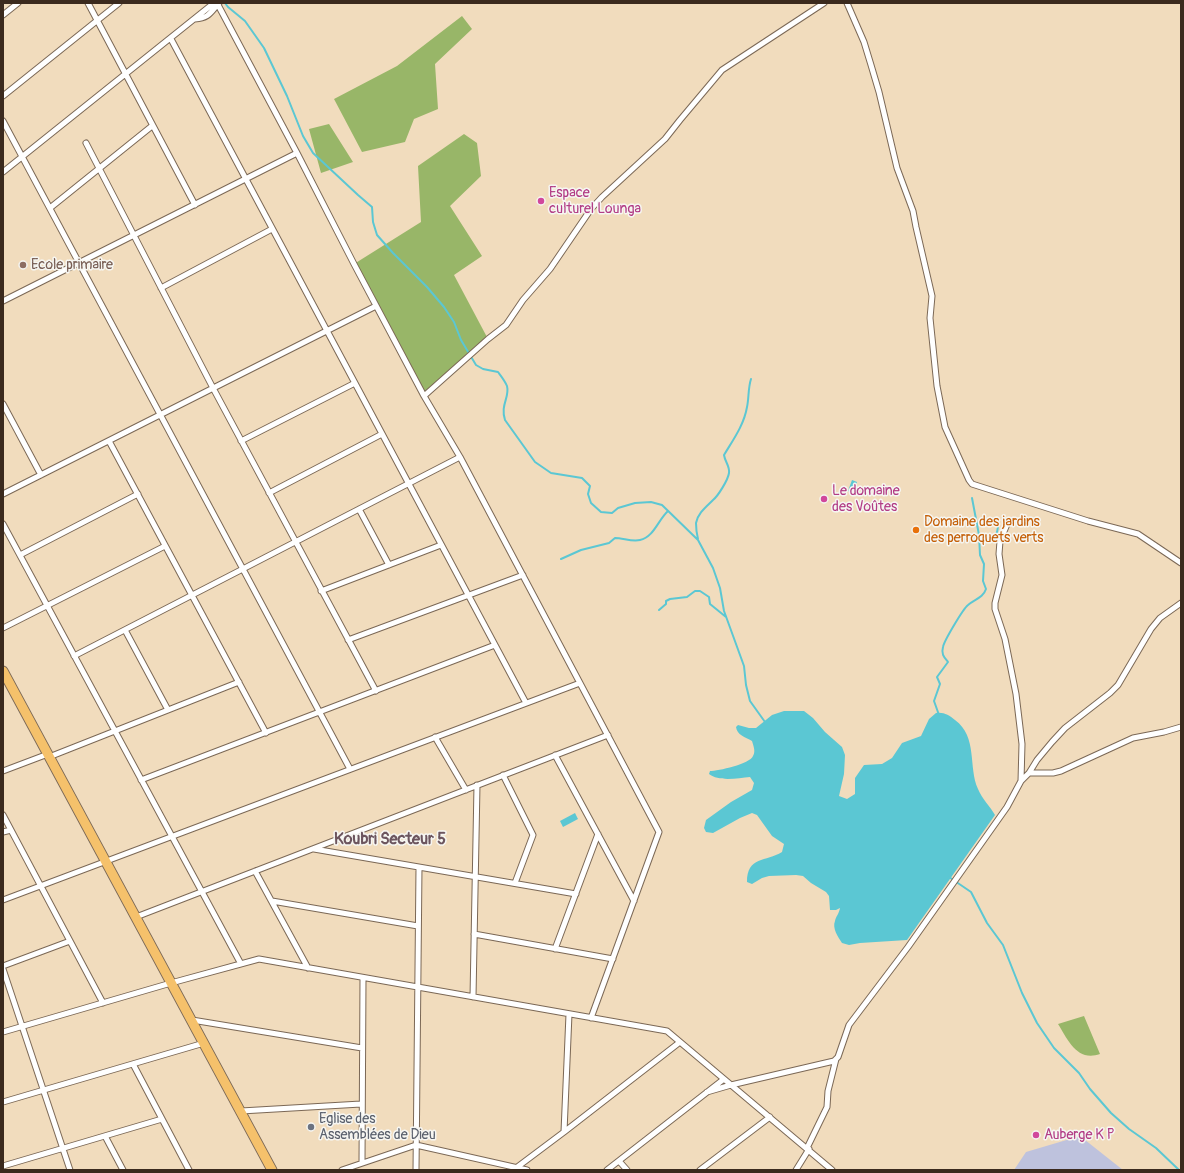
<!DOCTYPE html>
<html>
<head>
<meta charset="utf-8">
<style>
  body { margin:0 }
  #map { position:relative; width:1184px; height:1173px; overflow:hidden; background:#f1dcbd; font-family:Pangolin,sans-serif }
  canvas { display:block }
  .frame { position:absolute; inset:0; border:4px solid #3b2a1e; pointer-events:none }
</style>
</head>
<body>
<div id="map">
<canvas width="1184" height="1173"></canvas>
<div class="frame"></div>
</div>
<script>
const context = document.querySelector('canvas').getContext('2d');
context.lineJoin = 'round';
function paint(path, color) {
  context.fillStyle = color;
  context.fill(path, 'evenodd');
}
function stroke(path, color, width, dash) {
  context.strokeStyle = color;
  context.lineWidth = width;
  context.lineCap = dash ? 'butt' : 'round';
  context.setLineDash(dash || []);
  context.stroke(path);
}
function label(font, color, halo, rows, align = 'center') {
  context.font = font + ' Pangolin,sans-serif';
  context.lineWidth = 3;
  context.setLineDash([]);
  context.textBaseline = 'middle';
  context.strokeStyle = halo;
  context.fillStyle = color;
  for (const [text, x, y, turn = 0] of rows) {
    context.save();
    context.translate(x, y);
    context.rotate((+turn || 0) * Math.PI / 180);
    context.textAlign = isNaN(turn) ? turn : align;
    if (halo) context.strokeText(text, 0, 0);
    context.fillText(text, 0, 0);
    context.restore();
  }
}
paint(new Path2D(`
  M1080 1136 1123 1170H1014L1026 1152Z`), '#bec2dd');
paint(new Path2D(`
  M462 16 472 29 435 64 438 109 414 119 405 142 362 152 334 99 397 66Z
  M329 124 353 162 321 173 309 129Z
  M464 134 477 143 481 176 450 206 482 256 454 275 488 339 424 396 354 264 421 222 418 166Z
  M1084 1016 1100 1054C1077 1062 1068 1040 1058 1024Z`), '#98b668');
paint(new Path2D(`
  M852 480 857 482 853 493 848 491Z
  M784 711H804L813 718 825 732 842 747 845 755 844 774 839 796 847 799 855 794V778L864 765 882 764 892 758 902 743 921 736 929 719 936 713C944 712 949 715 955 720 978 737 968 767 978 789 982 799 990 806 995 815L907 940 860 943 849 945 842 943C838 937 832 928 835 921 836 916 839 914 840 908L836 910H830L829 896 826 892 811 883 803 876 796 875 769 876 762 878 752 884 747 882C747 856 766 862 782 852L784 844 772 836 757 815 752 813 740 818 713 833 706 832 704 828 706 820 731 802 752 790 754 783 750 777C738 778 719 782 709 774L710 771C718 771 750 764 753 756 756 751 753 745 752 741 745 737 737 735 736 727L738 725 749 728H756L772 715Z
  M575 813 578 819 563 827 560 821Z`), '#5bc7d3');
stroke(new Path2D(`
  M225 3 228 7 245 21 264 48 287 96 303 136 313 153 358 195 372 207 373 222 377 235 393 253 427 287 444 307 454 322 461 340 476 365 483 369 498 372C501 376 505 381 507 386 510 397 500 405 505 420L535 462 551 473 582 478 590 486 588 494 591 503 601 512 612 513 618 508 635 503 651 502 662 505 698 540 713 568 720 588 724 611 744 666 746 685 750 701 765 722
  M698 539C697 535 696 528 696 523 698 513 706 507 713 500 718 496 728 480 729 473 730 466 725 462 724 455 733 440 744 425 747 407 749 398 748 388 751 379
  M980 540C992 538 998 539 998 524
  M561 559 581 550 609 543 615 538C623 538 632 542 640 540 654 537 658 520 668 511
  M659 610 666 604V601L670 599 687 597 695 591H700L709 597 710 604 726 617
  M939 715 934 701 940 684 937 677 948 662C944 657 941 654 943 647 944 641 963 609 968 605 975 599 983 598 986 589L983 581 984 564 980 555 979 535 972 498
  M949 877 971 892 987 923 1003 945 1022 993 1037 1023 1054 1048 1079 1073 1090 1089 1111 1113 1129 1129 1156 1148 1179 1170`), '#5bc7d3', 2);
const street = new Path2D(`
  M88 3 195 205
  M217 3 297 153 354 264 424 396 460 457 659 832 591 1018
  M847 3 864 42 871 65 879 92 897 168 913 211 916 227 932 296 930 318 937 386 945 427 969 480 972 484 1088 521 1138 534 1181 563
  M3 15 18 3
  M195 19C209 18 210 13 219 3
  M171 39 526 703
  M3 96 119 3
  M3 121 350 769
  M86 143 213 388 376 691
  M3 172 214 3
  M50 208 152 126
  M161 288 272 229
  M3 301 297 153
  M424 396 488 339 506 325 523 300 550 269 591 209 602 197 665 139 680 120 722 70 824 3
  M3 404 41 475
  M109 441 266 733
  M241 441 355 383
  M269 493 382 434
  M3 494 376 306
  M359 509 389 565
  M1008 522 1000 541 999 554 1002 575 995 603V609L1005 639 1016 694 1022 744 1021 781
  M3 524 241 964
  M20 555 138 494
  M321 591 441 545
  M3 628 165 546
  M125 630 168 710
  M348 640 523 575
  M74 656 460 457
  M435 737 466 790
  M555 755 634 901
  M49 757 239 682
  M3 771 48 754
  M1029 773H1053L1061 771 1133 738 1164 732 1181 727
  M503 775 533 835 515 883
  M141 780 495 645
  M3 815 103 1003
  M3 832 11 830
  M314 849 576 894
  M255 871 308 968
  M3 900 580 683
  M272 901 418 926
  M136 917 608 735
  M474 934 613 959
  M555 949 598 834
  M3 966 70 941
  M3 969 70 1170
  M473 997 477 785
  M192 1020 362 1048
  M3 1032 171 983 259 959 667 1031 832 1170
  M133 1064 189 1170
  M707 1092 731 1085 834 1061 838 1057 849 1025 908 947 1007 807 1021 781 1029 773 1037 760 1052 742 1065 728 1110 693 1118 685 1151 629 1160 618 1181 603
  M3 1102 204 1043
  M241 1111 361 1104
  M564 1132 680 1042
  M105 1136 123 1170
  M807 1148 827 1107 828 1091 836 1059
  M619 1161 627 1170
  M362 1163 363 978
  M3 1166 162 1119
  M516 1168 564 1132 569 1014
  M342 1170 416 1145 527 1170
  M416 1170 419 867
  M607 1170 724 1079
  M700 1170 770 1117
  M796 1170 809 1149`);
const highway = new Path2D(`
  M3 671 272 1170`);
stroke(street, '#7b6856', 7);
stroke(highway, '#7b6856', 11);
stroke(street, '#fff', 5);
stroke(highway, '#f5c16b', 9);
for (const [x, y, r, color] of [
  [541,201,4,"#d1479c"],
  [23,265,4,"#8d6e63"],
  [824,499,4,"#d1479c"],
  [916,530,4,"#e8710a"],
  [311,1127,4,"#6b7280"],
  [1036,1135,4,"#d1479c"]
]) {
  const dot = new Path2D();
  dot.arc(x, y, r, 0, 2 * Math.PI);
  context.fillStyle = color;
  context.fill(dot);
  stroke(dot, '#f6f6f2', 1.5);
}
label('14px', '#b23c85', '#f6f6f2', [
  ["Espace",549,193],
  ["culturel Lounga",549,209],
  ["Le domaine",832,491],
  ["des Voûtes",832,507],
  ["Auberge K P",1044,1135]
], 'left');
label('14px', '#785e54', '#f6f6f2', [
  ["Ecole primaire",31,265]
], 'left');
label('14px', '#c56008', '#f6f6f2', [
  ["Domaine des jardins",924,522],
  ["des perroquets verts",924,538]
], 'left');
label('14px', '#5b616d', '#f6f6f2', [
  ["Eglise des",319,1119],
  ["Assemblées de Dieu",319,1135]
], 'left');
label('bold 16px', '#6c555e', '#f6f6f2', [
  ["Koubri Secteur 5",390,840]
]);
</script>
</body>
</html>
